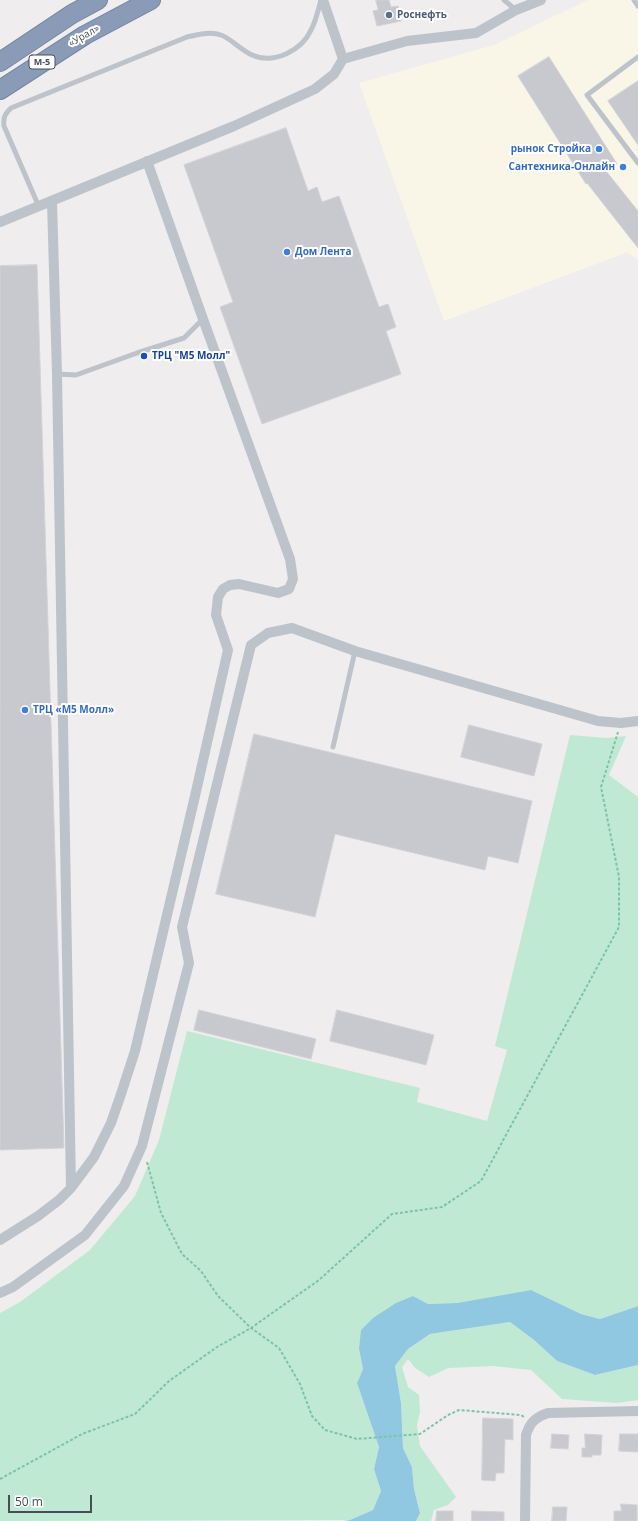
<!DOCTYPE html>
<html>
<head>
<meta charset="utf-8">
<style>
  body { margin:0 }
  #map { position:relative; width:638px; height:1521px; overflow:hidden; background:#efeded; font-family:"Open Sans",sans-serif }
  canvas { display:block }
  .scale { position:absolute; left:8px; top:1495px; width:84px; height:18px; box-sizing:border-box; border:2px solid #474e58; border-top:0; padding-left:5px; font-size:12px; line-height:14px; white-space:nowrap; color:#474e58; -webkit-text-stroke:3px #fff; paint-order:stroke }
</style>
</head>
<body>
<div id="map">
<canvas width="638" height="1521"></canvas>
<div class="scale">50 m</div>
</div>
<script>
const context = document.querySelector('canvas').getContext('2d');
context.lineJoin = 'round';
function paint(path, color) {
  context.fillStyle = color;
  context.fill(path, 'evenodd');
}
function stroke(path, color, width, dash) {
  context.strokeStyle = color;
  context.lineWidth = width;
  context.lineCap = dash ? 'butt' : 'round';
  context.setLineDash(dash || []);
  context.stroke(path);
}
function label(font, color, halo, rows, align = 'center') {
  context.font = font + ' "Open Sans",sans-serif';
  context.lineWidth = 4;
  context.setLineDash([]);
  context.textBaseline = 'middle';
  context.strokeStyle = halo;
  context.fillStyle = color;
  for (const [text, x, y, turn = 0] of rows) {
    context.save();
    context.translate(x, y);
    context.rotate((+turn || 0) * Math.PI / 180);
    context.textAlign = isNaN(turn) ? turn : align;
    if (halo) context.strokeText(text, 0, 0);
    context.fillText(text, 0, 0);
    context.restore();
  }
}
paint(new Path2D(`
  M588 0H638V260L628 252 444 321 359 83 494 45Z`), '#f9f6e7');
paint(new Path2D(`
  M570 735 606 738 626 736 609 775 638 797V1306L600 1319 581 1314 531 1290 457 1303 428 1304 413 1296 359 1349 363 1369 357 1383 379 1447 374 1469 381 1491 373 1510 350 1520 0 1521V1313L20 1302 90 1250 135 1196 159 1140 187 1031 420 1088 417 1102 487 1121 507 1050 495 1046Z
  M510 1322 534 1340 557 1361 595 1375 638 1365V1400L617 1403 562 1399 531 1370 493 1366 448 1368 429 1377 415 1368 408 1359 402 1367 408 1387 419 1395 420 1412 417 1425 420 1446 456 1497 448 1505 434 1510 431 1521H416L420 1513 414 1489 412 1467 403 1448 401 1403 395 1366 408 1349 430 1334Z`), '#c0e9d4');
paint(new Path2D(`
  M531 1290 581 1314 600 1319 638 1306V1365L595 1375 557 1361 534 1340 510 1322 430 1334 408 1349 395 1366 401 1403 403 1448 412 1467 414 1489 420 1513 416 1521H344L350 1520 373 1510 381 1491 374 1469 379 1447 357 1383 363 1369 359 1349 361 1330 373 1318 396 1303 413 1296 428 1304 457 1303Z`), '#91c8e1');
const building = new Path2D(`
  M376 0H389L391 7 398 6 401 21 377 26 373 11 378 10Z
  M549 57 617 164 606 171 638 211V248L587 183 586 184 518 76Z
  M638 81V145L608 101Z
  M286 128 308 191 317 187 322 202 339 196 379 307 388 304 396 327 386 331 401 374 262 424 220 307 233 302 184 165Z
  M37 265 64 1148 0 1150V266Z
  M469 725 542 744 534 776 461 757Z
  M254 734 532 801 518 863 488 856 485 870 335 834 315 917 216 894Z
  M199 1010 316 1039 311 1059 194 1030Z
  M337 1010 434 1035 426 1065 330 1041Z
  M483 1418 513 1419V1440L505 1439 504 1473H496L495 1481 482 1480Z
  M552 1434 569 1435 568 1449 551 1448Z
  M585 1434 602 1435 601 1455H592V1457H582V1448H585Z
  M620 1434H638V1452L619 1451Z
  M621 1504 637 1505V1521H614V1511H621Z
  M553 1507H567L566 1521H552Z
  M437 1511H453V1521H436Z
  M472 1511 504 1512V1521H472Z`);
paint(building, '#c7c9cf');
stroke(building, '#d2d3d8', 1);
const highway = new Path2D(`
  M0 62 72 14 98 0
  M0 90 85 35 151 0`);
stroke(highway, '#7586a2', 20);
stroke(new Path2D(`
  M147 1162 161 1213 182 1254 201 1271 218 1296 251 1328 279 1348 300 1384 312 1416 325 1430 357 1439 369 1438 420 1434 448 1415 459 1410 521 1415 524 1417
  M0 1479 82 1434 135 1414 169 1381 217 1347 251 1328 319 1280 392 1214 442 1207 481 1181 619 927V877L601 787 618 732`), '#7cc3a8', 2, [3, 2]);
stroke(new Path2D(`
  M504 0 516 10
  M634 0 638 6
  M638 57 587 95 638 163
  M39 207 4 126C3 117 5 114 11 108L187 37C197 35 210 31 221 35 230 38 241 50 252 55 274 65 302 50 311 30 316 21 318 10 321 0
  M57 374 76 375 137 353 184 338 203 319
  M333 747 355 651`), '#bdc3cb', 5);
stroke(new Path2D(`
  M323 0 343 59
  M52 202 57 374 71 1188
  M0 222 234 126 315 89 334 74 343 59 407 41 476 33 516 10 541 0
  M0 1240 38 1216 59 1200 71 1188 94 1157 111 1123 120 1097 135 1051 195 796 228 650 216 615 218 597 223 589 230 585 239 584 278 593 289 589 293 579 290 559 203 319 147 161
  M0 1293 13 1287 85 1235 124 1186 142 1146 189 963 182 927 251 645 268 633 292 628 355 651 598 721 621 723 638 721
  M525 1521 526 1435C530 1422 536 1417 548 1413L638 1411`), '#bdc3cb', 10);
stroke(highway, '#8a9bb7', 18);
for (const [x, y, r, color] of [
  [389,15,4,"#5c6f8a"],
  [599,149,4,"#3f7fe0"],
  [623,167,4,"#3f7fe0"],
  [287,252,4,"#3f7fe0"],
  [144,356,4,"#1a4fb4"],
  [25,710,4,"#3f7fe0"]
]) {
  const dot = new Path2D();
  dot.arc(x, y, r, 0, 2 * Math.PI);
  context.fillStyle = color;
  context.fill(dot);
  stroke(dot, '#fff', 1.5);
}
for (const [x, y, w] of [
  [42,62,26]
]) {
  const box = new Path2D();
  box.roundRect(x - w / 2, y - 7, w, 14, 3);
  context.fillStyle = '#fff';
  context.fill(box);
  stroke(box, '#474e58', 1);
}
label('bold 9px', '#474e58', null, [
  ["М-5",42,62]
]);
label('bold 10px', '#4e5e75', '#fff', [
  ["Роснефть",397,15]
], 'left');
label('10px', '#474e58', '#fff', [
  ["«Урал»",84,36,-30]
]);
label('bold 10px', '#366cbe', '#fff', [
  ["рынок Стройка",591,149],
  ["Сантехника-Онлайн",615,167],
  ["Дом Лента",295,252,"left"],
  ["ТРЦ «М5 Молл»",33,710,"left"]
], 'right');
label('bold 10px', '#164399', '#fff', [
  ["ТРЦ \"М5 Молл\"",152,356]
], 'left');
</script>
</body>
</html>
